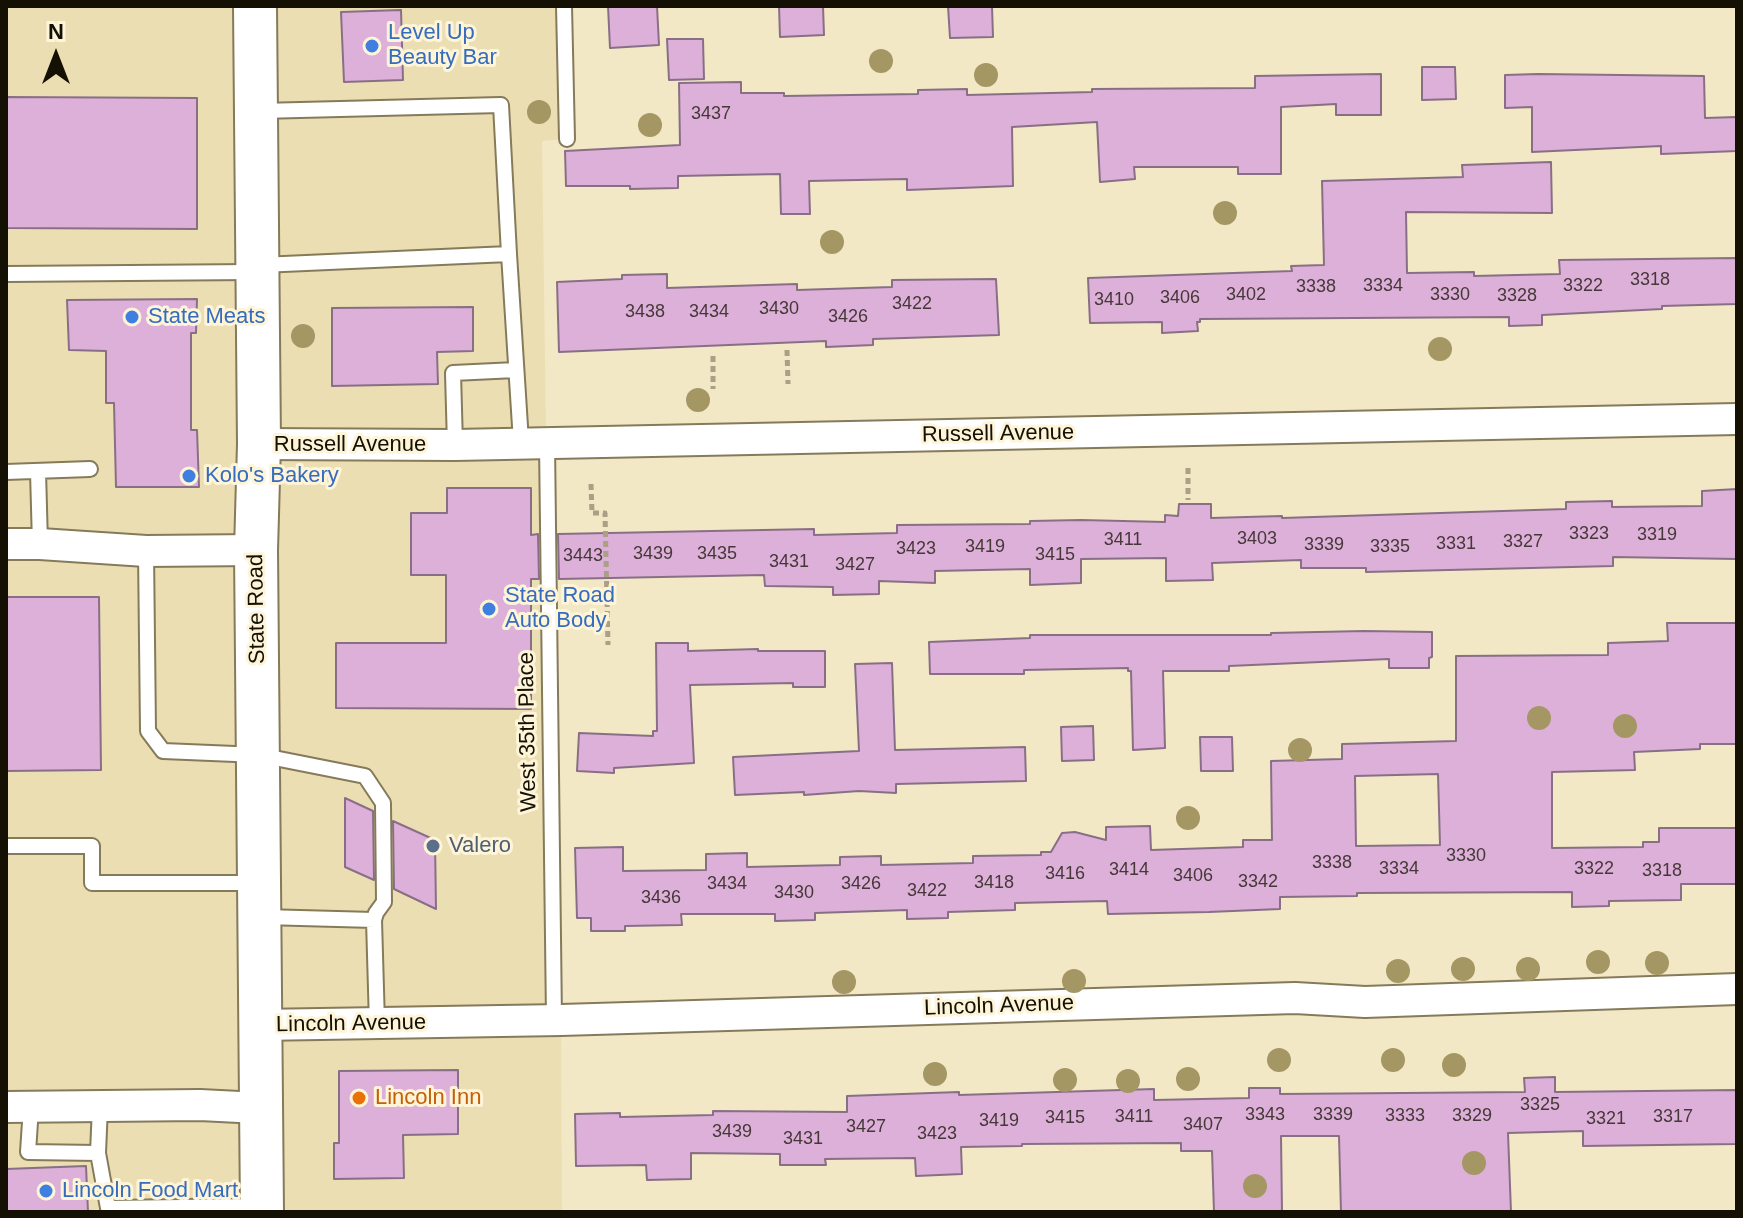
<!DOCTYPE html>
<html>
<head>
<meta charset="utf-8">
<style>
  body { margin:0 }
  #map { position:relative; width:1743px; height:1218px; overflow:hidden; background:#f3e8c5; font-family:Arial,sans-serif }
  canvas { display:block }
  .frame { position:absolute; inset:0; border:8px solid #141004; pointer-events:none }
  .north { position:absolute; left:16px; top:16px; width:80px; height:80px; -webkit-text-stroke:6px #fef5d9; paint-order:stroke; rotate:0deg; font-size:22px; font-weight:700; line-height:32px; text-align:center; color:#141004 }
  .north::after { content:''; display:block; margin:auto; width:28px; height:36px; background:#141004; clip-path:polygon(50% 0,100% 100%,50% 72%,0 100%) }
</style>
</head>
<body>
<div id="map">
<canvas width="1743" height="1218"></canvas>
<div class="frame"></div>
<div class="north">N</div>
</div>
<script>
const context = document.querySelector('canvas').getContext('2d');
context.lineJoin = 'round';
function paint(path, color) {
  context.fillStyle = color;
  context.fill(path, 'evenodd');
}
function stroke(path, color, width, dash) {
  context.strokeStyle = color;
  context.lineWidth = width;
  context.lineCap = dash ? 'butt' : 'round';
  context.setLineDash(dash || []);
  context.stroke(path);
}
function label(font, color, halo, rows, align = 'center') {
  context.font = font + ' Arial,sans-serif';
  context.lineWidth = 6;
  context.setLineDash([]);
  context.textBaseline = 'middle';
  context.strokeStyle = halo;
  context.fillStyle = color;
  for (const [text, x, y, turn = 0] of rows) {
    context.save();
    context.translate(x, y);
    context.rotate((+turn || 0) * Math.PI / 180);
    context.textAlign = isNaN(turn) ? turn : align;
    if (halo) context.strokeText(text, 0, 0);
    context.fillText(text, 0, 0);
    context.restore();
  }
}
paint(new Path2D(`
  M6 6H564L567 139 542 141 554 1019 561 1020 562 1212H6Z`), '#ecdeb3');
const building = new Path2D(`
  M608 6H657L659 45 610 48Z
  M779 6H823L824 35 780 37Z
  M948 6H992L993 37 950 38Z
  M401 10 403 80 344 82 341 12Z
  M667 39H703L704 79 669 80Z
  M1422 67H1455L1456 99 1422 100Z
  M1381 74V115H1336V104L1281 107V174H1238V167H1134L1135 179 1100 182 1097 122 1012 127 1013 186 907 190V179L809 181 810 214H781L780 174 678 176V188L630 189V186H566L565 151 680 145 679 83 741 82V93H784V96L918 94V90L967 89V95L1092 92V89L1255 88V76Z
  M1538 74 1704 76 1705 118 1737 117V151L1661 154V146L1532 152V107L1505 108V75Z
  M6 97 197 98V229L6 228Z
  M1551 162 1552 213 1406 212 1407 273 1474 272V276L1560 274 1559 260 1737 258V304L1662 306V309L1542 315V325L1509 326V317L1200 319V322H1197L1198 331 1162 333V322L1090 323 1088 278 1292 271 1291 266 1324 265 1322 181 1463 177 1462 165Z
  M667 274V288L797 284V290L892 287V280L996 279 999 335 873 339V345L826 347V341L559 352 557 282 622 279V275Z
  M197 299 196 333H191V430H197L199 487H116L114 403H106V351L69 350 67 300Z
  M473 307V351L437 352 438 384 332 386V308Z
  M447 488H531V535L538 534 539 579H531V709L336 708V643H446V575H411V513H447Z
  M1737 489V559L1613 557V566L1366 572V568H1301V560L1212 563 1213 580 1166 581V558L1081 559V583L1030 585V569L935 571V583L879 581V594L833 595V587L765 586 764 575 559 579 558 534 814 529V535L897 533V525L1030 524V521L1081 520 1165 522V515L1178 516 1179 504H1211V518L1282 516V518L1566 509V502L1612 501V507L1702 506V491Z
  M6 597H99L101 770 6 771Z
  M1667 623H1737V744H1700V749L1634 752 1635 770 1552 772V848L1643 847V842H1659V828H1737V884H1681V900L1609 901V906L1572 907V892L1357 893V896L1280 897V909L1209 912 1108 914 1107 901 1015 903V910L948 912V918L907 919V910L815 913V920L775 921V914H681L682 925 625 926V931H591V918H577L575 848 623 847V871L706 870V854L747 853V867L840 865V857L881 856V865L973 863V856L1041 855V852H1051L1062 833 1075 832 1106 840V827L1150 826 1151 850 1243 847V840H1272L1271 761 1342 759V744L1456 741V656L1608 655V643L1668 641ZM1438 774 1440 845 1356 846 1355 776Z
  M1364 631 1432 632V657L1429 658V668H1389V659L1229 666V671H1163L1165 748 1133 750 1131 671H1128V668L1024 670V674H930L929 642 1030 638V635H1271V633Z
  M656 643H688V651L758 649V651H825V687H793V683L690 685 694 763 614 768V773L577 771 579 733 653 736V731H657Z
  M892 663 895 750 1025 747 1026 781 896 784V793L859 791 804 795V792L735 795 733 757 859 751 855 664Z
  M1093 726 1094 760 1062 761 1061 727Z
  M1200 737H1232L1233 771H1201Z
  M345 798 373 811 374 880 345 867Z
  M393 821 435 840 436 909 394 889Z
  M458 1070V1134L403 1135 404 1178 334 1179V1143H339V1071Z
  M1555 1077V1092L1737 1090V1144L1583 1146V1131L1508 1133 1511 1212H1341L1339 1136H1281L1282 1212H1214L1212 1151H1181V1143L1022 1144V1146L961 1147 962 1174 916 1176 915 1158 825 1159 826 1165H780V1154L691 1153V1179L647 1180 646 1165 576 1166 575 1114 620 1113V1117L713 1115V1111L847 1112V1096L959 1092V1095L1154 1089V1100L1249 1098V1088H1280V1094L1525 1092 1524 1078Z
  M86 1166 88 1212H6V1169Z`);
paint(building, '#dcb0d8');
stroke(building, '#896f86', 2);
const lane = new Path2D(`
  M564 6 567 139
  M260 111 501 105 509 254
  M261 265 509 254 521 442
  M6 274 252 272
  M547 443 554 1020
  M455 445 453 373 516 370
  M38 471 40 544
  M6 472 90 469
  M146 551 148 731 163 751 259 755 365 776 383 803 384 902 376 913 374 920 263 917
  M6 846H92V883H256
  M374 920 377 1024
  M100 1106 98 1153 108 1208 257 1206
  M31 1107 28 1152 98 1153`);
const street = new Path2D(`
  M259 444 455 445 1737 419
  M6 544H40L146 551 256 550
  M260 1025 561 1020 1295 998 1365 1002 1737 989
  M6 1107 200 1105 259 1108`);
const secondary = new Path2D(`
  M255 6 259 444 256 550 262 1212`);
stroke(lane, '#857a5a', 18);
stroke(street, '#857a5a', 34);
stroke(secondary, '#857a5a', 46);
stroke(new Path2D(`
  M787 350 788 384
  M713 356V389
  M1188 468V500
  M591 484 592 513H605L608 645`), '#a9a085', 5, [6, 4]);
stroke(lane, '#fff', 14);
stroke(street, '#fff', 30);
stroke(secondary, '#fff', 42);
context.fillStyle = '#a59764';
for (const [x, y] of [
  [881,61],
  [986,75],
  [539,112],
  [650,125],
  [1225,213],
  [832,242],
  [303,336],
  [1440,349],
  [698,400],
  [1539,718],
  [1625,726],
  [1300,750],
  [1188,818],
  [1598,962],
  [1657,963],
  [1463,969],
  [1528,969],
  [1398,971],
  [1074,981],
  [844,982],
  [1279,1060],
  [1393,1060],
  [1454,1065],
  [935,1074],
  [1188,1079],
  [1065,1080],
  [1128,1081],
  [1474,1163],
  [1255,1186]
]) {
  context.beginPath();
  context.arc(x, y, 12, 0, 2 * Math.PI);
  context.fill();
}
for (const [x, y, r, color] of [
  [372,46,8,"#3f7fe0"],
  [132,317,8,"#3f7fe0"],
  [189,476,8,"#3f7fe0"],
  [489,609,8,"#3f7fe0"],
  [433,846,8,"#5c6f8a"],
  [359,1098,8,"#e8710a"],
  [46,1191,8,"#3f7fe0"]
]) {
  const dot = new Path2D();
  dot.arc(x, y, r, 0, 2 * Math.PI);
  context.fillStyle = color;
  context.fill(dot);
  stroke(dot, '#fef5d9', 3);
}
label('18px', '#463839', null, [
  ["3437",711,114],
  ["3318",1650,280],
  ["3334",1383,286],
  ["3322",1583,286],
  ["3338",1316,287],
  ["3402",1246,295],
  ["3330",1450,295],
  ["3328",1517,296],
  ["3406",1180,298],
  ["3410",1114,300],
  ["3422",912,304],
  ["3430",779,309],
  ["3438",645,312],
  ["3434",709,312],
  ["3426",848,317],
  ["3323",1589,534],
  ["3319",1657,535],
  ["3403",1257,539],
  ["3411",1123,540],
  ["3327",1523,542],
  ["3331",1456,544],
  ["3339",1324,545],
  ["3419",985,547],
  ["3335",1390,547],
  ["3423",916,549],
  ["3439",653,554],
  ["3435",717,554],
  ["3415",1055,555],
  ["3443",583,556],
  ["3431",789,562],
  ["3427",855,565],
  ["3330",1466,856],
  ["3338",1332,863],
  ["3334",1399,869],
  ["3322",1594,869],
  ["3414",1129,870],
  ["3318",1662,871],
  ["3416",1065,874],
  ["3406",1193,876],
  ["3342",1258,882],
  ["3418",994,883],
  ["3434",727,884],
  ["3426",861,884],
  ["3422",927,891],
  ["3430",794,893],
  ["3436",661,898],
  ["3325",1540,1105],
  ["3343",1265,1115],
  ["3339",1333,1115],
  ["3333",1405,1116],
  ["3329",1472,1116],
  ["3411",1134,1117],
  ["3317",1673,1117],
  ["3415",1065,1118],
  ["3321",1606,1119],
  ["3419",999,1121],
  ["3407",1203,1125],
  ["3427",866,1127],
  ["3439",732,1132],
  ["3423",937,1134],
  ["3431",803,1139]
]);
label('22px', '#366cbe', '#fef5d9', [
  ["Level Up",388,33],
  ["Beauty Bar",388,58],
  ["State Meats",148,317],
  ["Kolo's Bakery",205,476],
  ["State Road",505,596],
  ["Auto Body",505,621],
  ["Lincoln Food Mart",62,1191]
], 'left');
label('22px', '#141004', '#fef5d9', [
  ["Russell Avenue",998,434,-1],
  ["Russell Avenue",350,445],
  ["State Road",257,609,-91],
  ["West 35th Place",528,732,-91],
  ["Lincoln Avenue",999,1006,-2],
  ["Lincoln Avenue",351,1024,-1]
]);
label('22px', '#4e5e75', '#fef5d9', [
  ["Valero",449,846]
], 'left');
label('22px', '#c56008', '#fef5d9', [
  ["Lincoln Inn",375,1098]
], 'left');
</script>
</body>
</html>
